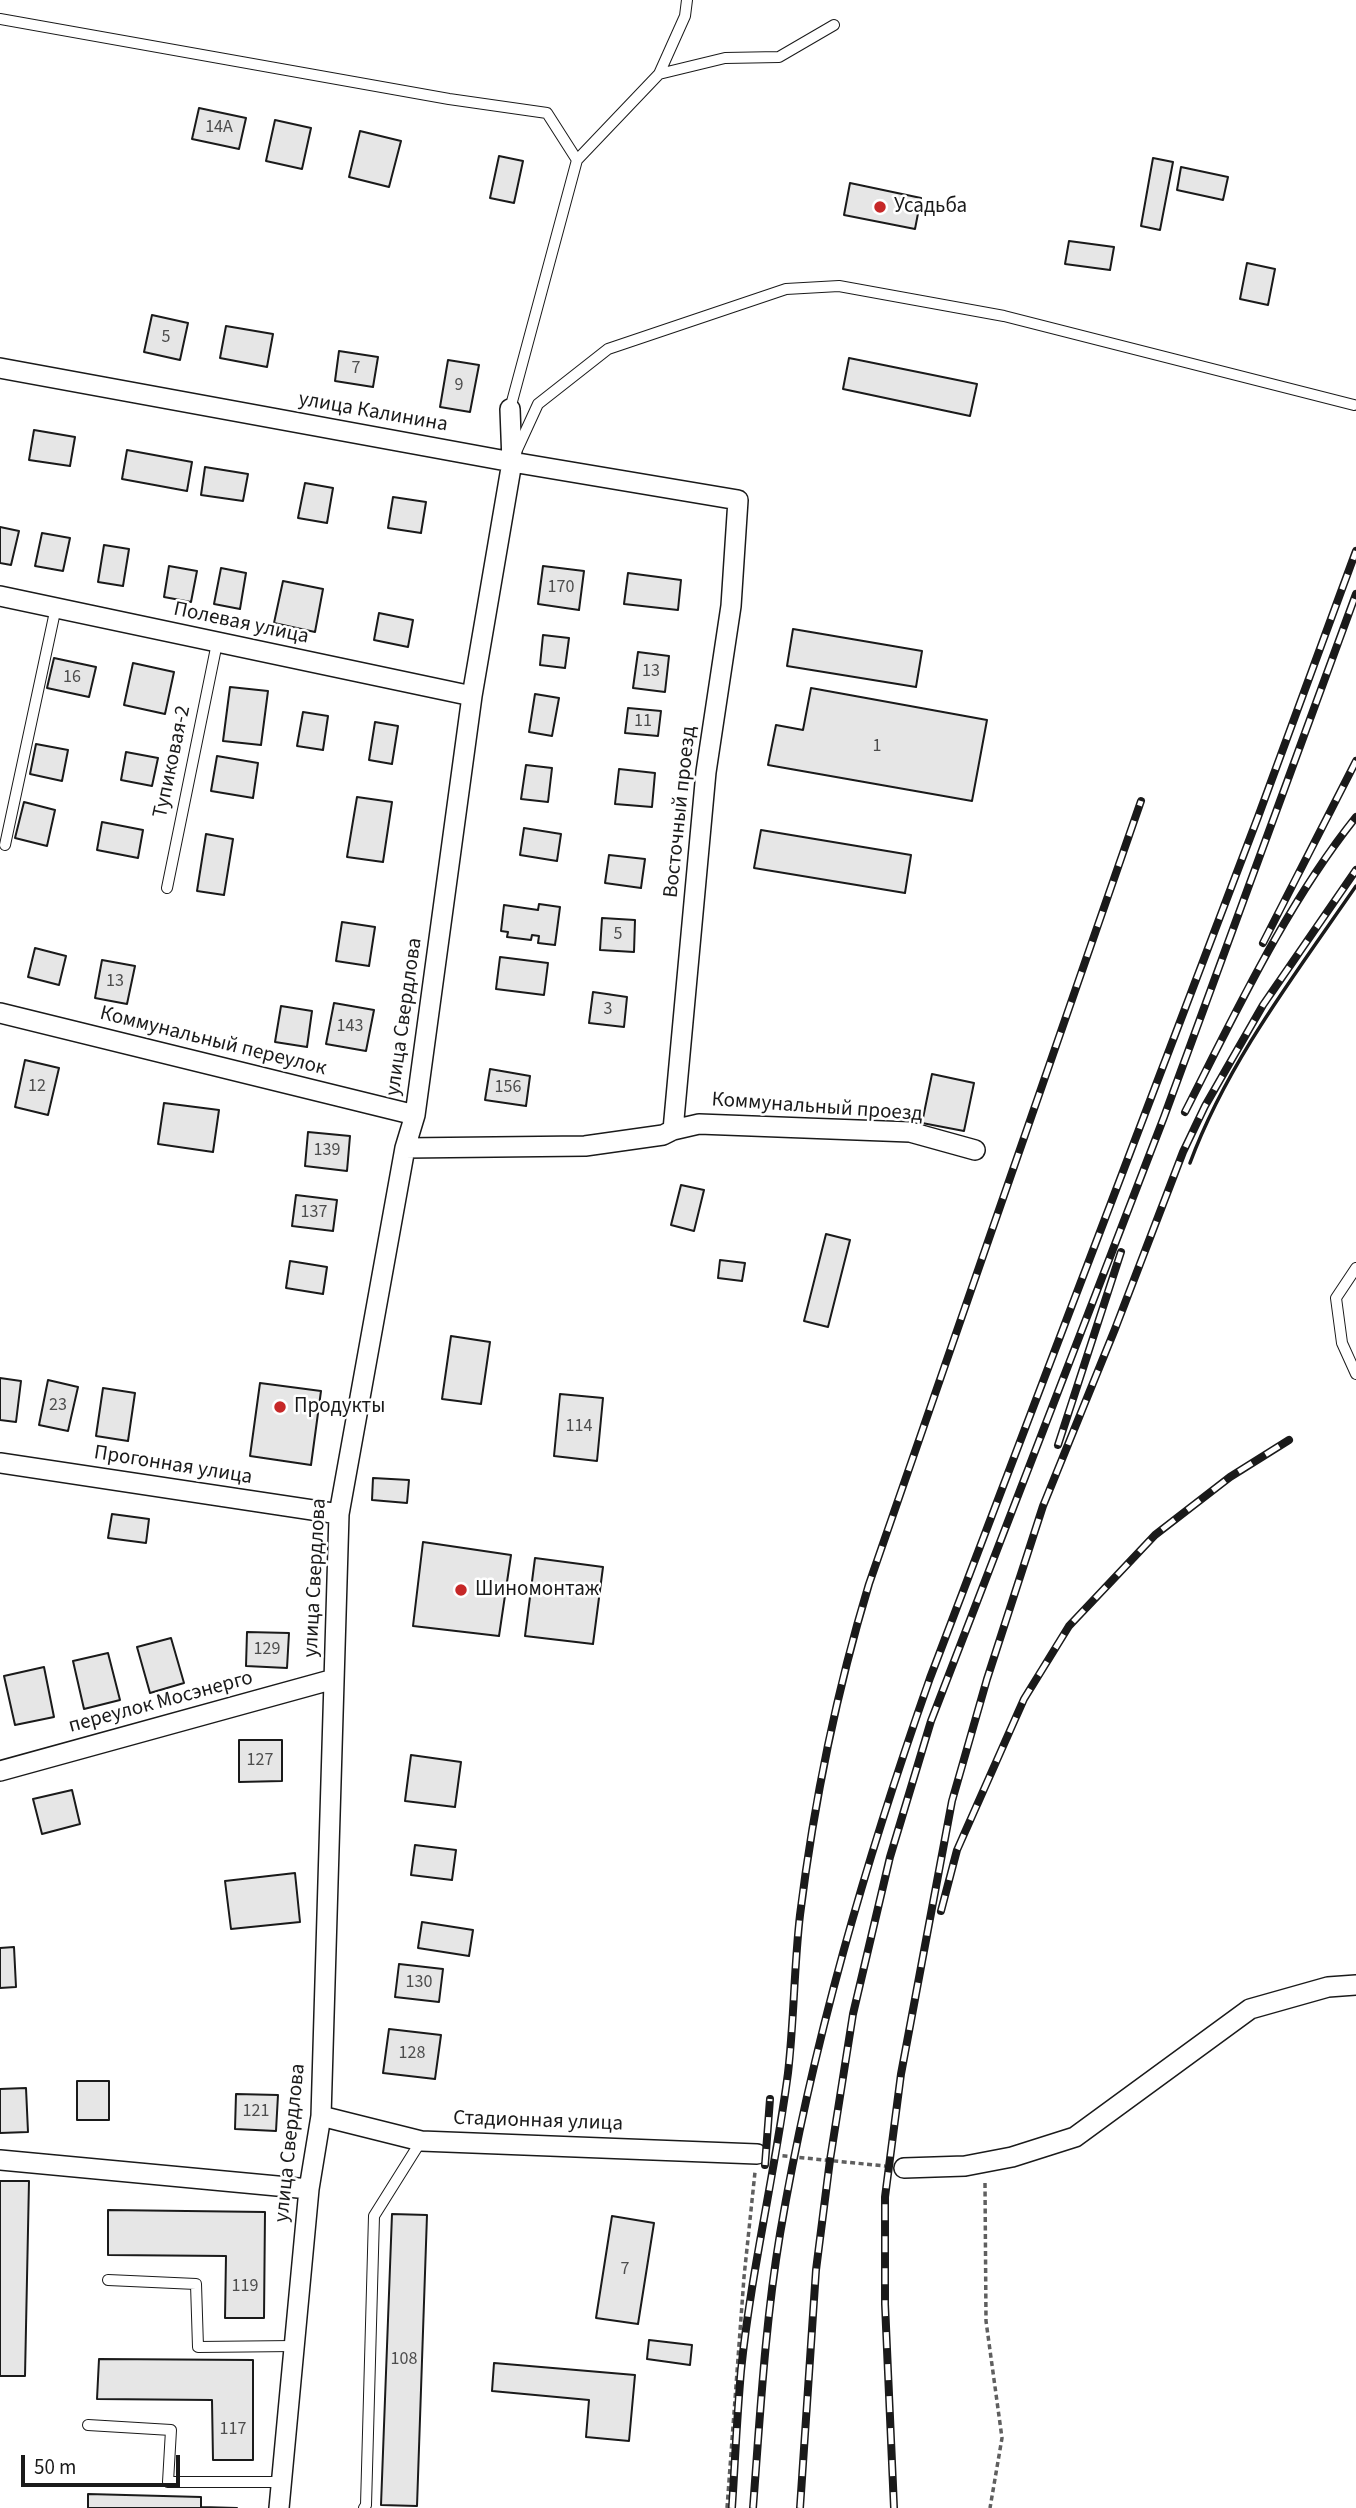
<!DOCTYPE html>
<html>
<head>
<meta charset="utf-8">
<style>
  body { margin:0 }
  #map { position:relative; width:1356px; height:2508px; overflow:hidden; background:#fff; font-family:"Source Sans 3",sans-serif }
  canvas { display:block }
  .scale { position:absolute; left:21px; top:2455px; width:159px; height:32px; box-sizing:border-box; border:4px solid #1a1a1a; border-top:0; padding-left:9px; font-size:21px; line-height:24px; white-space:nowrap; color:#1a1a1a; -webkit-text-stroke:5px #fff; paint-order:stroke }
</style>
</head>
<body>
<div id="map">
<canvas width="1356" height="2508"></canvas>
<div class="scale">50 m</div>
</div>
<script>
const context = document.querySelector('canvas').getContext('2d');
context.lineJoin = 'round';
function paint(path, color) {
  context.fillStyle = color;
  context.fill(path, 'evenodd');
}
function stroke(path, color, width, dash) {
  context.strokeStyle = color;
  context.lineWidth = width;
  context.lineCap = dash ? 'butt' : 'round';
  context.setLineDash(dash || []);
  context.stroke(path);
}
function label(font, color, halo, rows, align = 'center') {
  context.font = font + ' "Source Sans 3",sans-serif';
  context.lineWidth = 5;
  context.setLineDash([]);
  context.textBaseline = 'middle';
  context.strokeStyle = halo;
  context.fillStyle = color;
  for (const [text, x, y, turn = 0] of rows) {
    context.save();
    context.translate(x, y);
    context.rotate((+turn || 0) * Math.PI / 180);
    context.textAlign = isNaN(turn) ? turn : align;
    if (halo) context.strokeText(text, 0, 0);
    context.fillText(text, 0, 0);
    context.restore();
  }
}
const building = new Path2D(`
  M199 108 246 118 239 149 192 139Z
  M275 120 311 128 302 169 266 161Z
  M360 131 401 141 389 187 349 177Z
  M499 156 523 161 514 203 490 198Z
  M1153 158 1173 162 1160 230 1141 226Z
  M1181 167 1228 177 1223 200 1177 190Z
  M850 183 921 198 915 229 844 215Z
  M1069 241 1114 247 1110 270 1065 264Z
  M1247 263 1275 269 1268 305 1240 299Z
  M152 315 188 323 180 360 144 352Z
  M226 326 273 334 267 367 220 358Z
  M339 351 378 357 373 387 335 381Z
  M849 358 977 384 970 416 843 389Z
  M448 360 479 365 470 412 440 407Z
  M34 430 75 437 70 466 29 460Z
  M127 450 192 462 187 491 122 479Z
  M205 467 248 474 243 501 201 495Z
  M305 483 333 488 327 523 298 518Z
  M393 497 426 502 421 533 388 528Z
  M0 527 19 531 11 565 0 563Z
  M42 533 70 538 63 571 35 566Z
  M104 545 129 549 123 586 98 582Z
  M169 566 197 571 191 602 164 597Z
  M543 566 584 571 579 610 538 604Z
  M221 568 246 573 240 609 214 604Z
  M628 573 681 580 678 610 624 604Z
  M283 581 323 589 315 632 274 623Z
  M379 613 413 620 408 647 374 640Z
  M793 629 922 651 916 687 787 666Z
  M543 635 569 638 565 668 540 665Z
  M638 652 669 656 665 692 633 688Z
  M54 658 96 667 89 697 47 688Z
  M133 663 174 672 165 714 124 705Z
  M230 687 268 691 261 745 223 741Z
  M811 688 987 720 972 801 768 765 776 725 803 730Z
  M535 694 559 698 552 736 529 732Z
  M628 708 661 711 658 736 625 733Z
  M303 712 328 716 323 750 297 746Z
  M375 722 398 726 392 764 369 760Z
  M36 744 68 750 62 781 30 774Z
  M126 752 158 758 152 786 121 780Z
  M217 756 258 763 253 798 211 791Z
  M526 765 552 768 548 802 521 799Z
  M619 769 655 773 652 807 615 804Z
  M357 797 392 802 383 862 347 857Z
  M24 802 55 810 47 846 15 838Z
  M102 822 143 830 138 858 97 850Z
  M524 828 561 834 557 861 520 855Z
  M761 830 911 855 905 893 754 868Z
  M206 834 233 839 224 895 197 891Z
  M609 855 645 859 641 888 605 883Z
  M539 904 560 907 555 945 538 943 539 936 532 935 531 940 507 937 508 932 501 931 504 905 538 910Z
  M602 918 635 920 634 952 600 950Z
  M342 922 375 927 369 966 336 961Z
  M35 948 66 956 59 985 28 977Z
  M500 957 548 963 544 995 496 989Z
  M102 960 135 966 127 1004 95 998Z
  M593 992 627 997 624 1027 589 1023Z
  M334 1003 374 1010 366 1051 326 1044Z
  M281 1006 312 1011 307 1047 275 1042Z
  M25 1060 59 1068 48 1115 15 1107Z
  M490 1069 530 1076 526 1106 485 1100Z
  M932 1074 974 1083 964 1131 922 1123Z
  M164 1103 219 1110 213 1152 158 1144Z
  M308 1132 350 1136 347 1171 305 1166Z
  M681 1185 704 1190 694 1231 671 1225Z
  M296 1195 337 1200 333 1231 292 1226Z
  M826 1234 850 1240 828 1327 804 1321Z
  M720 1260 745 1263 742 1281 718 1278Z
  M290 1261 327 1267 323 1294 286 1288Z
  M451 1336 490 1342 481 1404 442 1399Z
  M0 1378 21 1381 16 1422 0 1420Z
  M48 1380 78 1387 68 1431 39 1425Z
  M260 1383 321 1391 311 1465 250 1456Z
  M103 1388 135 1393 128 1441 96 1436Z
  M560 1394 603 1398 597 1461 554 1456Z
  M373 1478 409 1480 407 1503 372 1500Z
  M112 1514 149 1519 146 1543 108 1538Z
  M423 1542 511 1555 499 1636 413 1626Z
  M535 1558 603 1567 593 1644 525 1636Z
  M247 1632 289 1633 287 1668 246 1666Z
  M171 1638 184 1683 150 1693 137 1647Z
  M108 1653 120 1700 84 1709 73 1661Z
  M44 1667 54 1717 15 1725 4 1676Z
  M239 1740H282V1781L239 1782Z
  M411 1755 461 1762 455 1807 405 1801Z
  M72 1790 80 1824 42 1834 33 1799Z
  M415 1845 456 1850 452 1880 411 1875Z
  M295 1873 300 1922 231 1929 225 1881Z
  M422 1922 473 1930 469 1956 418 1948Z
  M14 1947 16 1987 0 1988V1948Z
  M399 1964 443 1969 439 2002 395 1997Z
  M389 2029 441 2035 435 2079 383 2073Z
  M77 2081H109V2120H77Z
  M26 2088 28 2132 0 2133V2089Z
  M236 2094 278 2095 276 2131 235 2129Z
  M0 2181H29L25 2376H0Z
  M108 2210 265 2212 264 2318H225L226 2256 108 2255Z
  M392 2214 427 2215 417 2506 381 2505Z
  M612 2216 654 2223 638 2324 596 2318Z
  M649 2340 692 2345 690 2365 647 2359Z
  M99 2359 253 2360V2460H213L212 2400 97 2399Z
  M494 2363 635 2375 629 2441 586 2437 589 2400 492 2391Z
  M88 2494 201 2497V2507L237 2508H88Z`);
paint(building, '#e6e6e6');
stroke(building, '#1a1a1a', 2);
const service = new Path2D(`
  M0 19 449 99 547 113 577 160 510 409
  M659 74 685 16 687 0
  M577 160 659 74 725 58 779 57 834 25
  M516 452 538 404 608 349 786 289 839 286 1004 316 1354 405
  M5 845 56 607
  M167 888 217 643
  M1356 1268 1336 1298 1342 1343 1356 1374
  M108 2280 196 2284 198 2347 294 2346
  M88 2425 171 2430 168 2482H282
  M364 2508 366 2505 374 2216 421 2141`);
const minor = new Path2D(`
  M0 368 512 462 738 500 731 606 706 772 673 1130
  M0 596 472 696
  M0 1013 415 1115
  M405 1148 585 1146 663 1135 673 1130 699 1124 910 1132 975 1150
  M0 1463 339 1514
  M0 1771 334 1679
  M321 2116 421 2141 757 2154
  M0 2160 309 2189
  M904 2168 965 2166 1012 2157 1075 2137 1250 2009 1328 1987 1356 1985
  M279 2508 309 2189 321 2116 339 1514 405 1148 415 1115 472 696 512 462 510 409`);
stroke(service, '#1a1a1a', 12);
stroke(minor, '#1a1a1a', 22);
stroke(new Path2D(`
  M774 2155 885 2166
  M985 2183 986 2321 1002 2438 990 2508
  M727 2508 744 2277 755 2172`), '#5f5f5f', 3.5, [5, 3.5]);
stroke(service, '#fff', 10);
stroke(minor, '#fff', 19);
const rail = new Path2D(`
  M1263 943 1356 761
  M1185 1112C1235 1014 1287 903 1356 817
  M1058 1445 1121 1252
  M941 1911 957 1850 1024 1699 1069 1626 1155 1535 1230 1477 1289 1440
  M765 2165 770 2099
  M732 2508C735 2462 737 2416 741 2371 751 2271 775 2173 788 2073 794 2021 794 1967 800 1915 814 1802 836 1693 869 1584L1141 801
  M753 2508C760 2417 765 2324 780 2234 812 2044 866 1860 930 1678L1258 817 1356 551
  M800 2508 816 2270 830 2160 853 2014 890 1857 931 1721 1164 1117 1356 594
  M894 2508 885 2304V2197L901 2074 952 1801 987 1679 1043 1506 1115 1329 1183 1152 1205 1106 1263 1005 1356 870`);
stroke(rail, '#1a1a1a', 8);
stroke(rail, '#fff', 5, [16]);
stroke(new Path2D(`
  M1190 1163C1227 1063 1296 973 1356 886`), '#1a1a1a', 3.5);
for (const [x, y, r, color] of [
  [880,207,7,"#c62828"],
  [280,1407,7,"#c62828"],
  [461,1590,7,"#c62828"]
]) {
  const dot = new Path2D();
  dot.arc(x, y, r, 0, 2 * Math.PI);
  context.fillStyle = color;
  context.fill(dot);
  stroke(dot, '#fff', 2.5);
}
label('18px', '#4d4d4d', null, [
  ["14А",219,128],
  ["5",166,338],
  ["7",356,369],
  ["9",459,386],
  ["170",561,588],
  ["13",651,672],
  ["16",72,678],
  ["11",643,722],
  ["1",877,747],
  ["5",618,935],
  ["13",115,982],
  ["3",608,1010],
  ["143",350,1027],
  ["12",37,1087],
  ["156",508,1088],
  ["139",327,1151],
  ["137",314,1213],
  ["23",58,1406],
  ["114",579,1427],
  ["129",267,1650],
  ["127",260,1761],
  ["130",419,1983],
  ["128",412,2054],
  ["121",256,2112],
  ["7",625,2270],
  ["119",245,2287],
  ["108",404,2360],
  ["117",233,2430]
]);
label('21px', '#1a1a1a', '#fff', [
  ["Усадьба",894,207],
  ["Продукты",294,1407],
  ["Шиномонтаж",475,1590]
], 'left');
label('21px', '#1a1a1a', '#fff', [
  ["улица Калинина",373,413,10],
  ["Полевая улица",241,624,12],
  ["Тупиковая-2",173,762,-78],
  ["Восточный проезд",681,812,-84],
  ["улица Свердлова",405,1017,-82],
  ["Коммунальный переулок",213,1042,14],
  ["Коммунальный проезд",817,1108,4],
  ["Прогонная улица",173,1466,9],
  ["улица Свердлова",316,1578,-87],
  ["переулок Мосэнерго",161,1703,-15],
  ["Стадионная улица",538,2122,2],
  ["улица Свердлова",291,2143,-84]
]);
</script>
</body>
</html>
